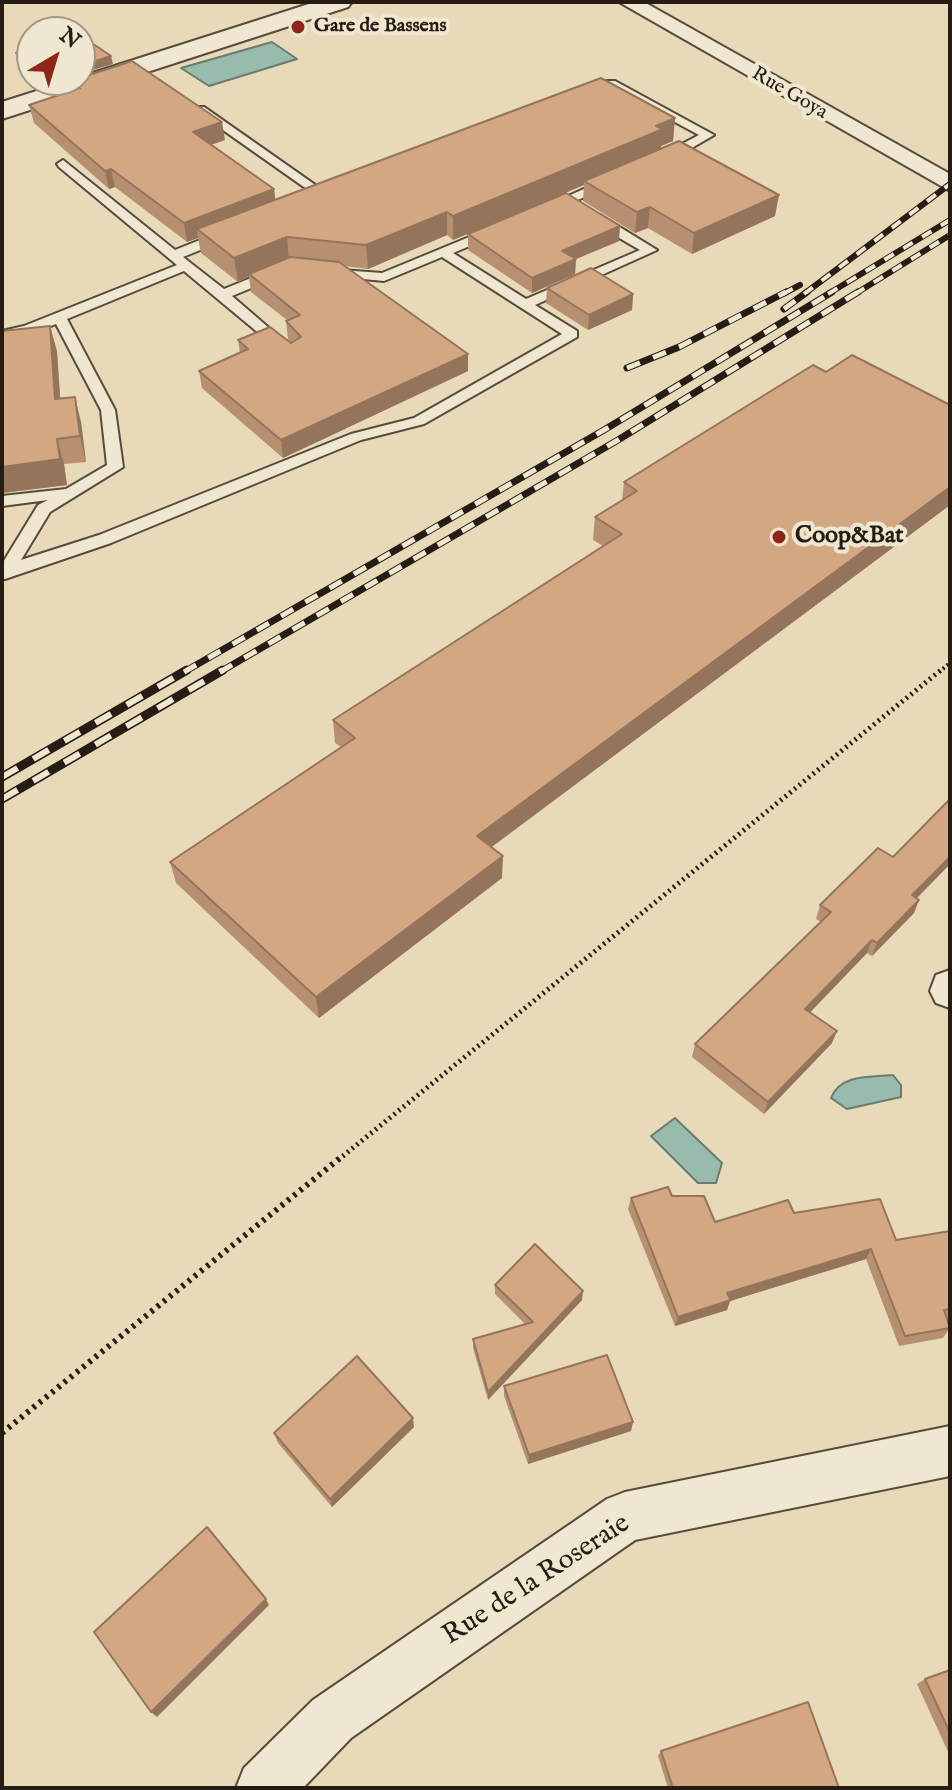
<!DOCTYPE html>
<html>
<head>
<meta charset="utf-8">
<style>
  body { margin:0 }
  #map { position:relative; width:952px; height:1790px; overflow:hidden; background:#e8dab8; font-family:"IM FELL English",serif }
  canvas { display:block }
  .frame { position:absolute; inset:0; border:4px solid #261c14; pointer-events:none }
  .north { position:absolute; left:16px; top:16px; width:80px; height:80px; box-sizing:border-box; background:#f0e7d1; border:2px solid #9f9685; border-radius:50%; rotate:38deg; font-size:22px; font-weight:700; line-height:32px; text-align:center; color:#261c14 }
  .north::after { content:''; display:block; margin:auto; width:28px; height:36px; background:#8f2418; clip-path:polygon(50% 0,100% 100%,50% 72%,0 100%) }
</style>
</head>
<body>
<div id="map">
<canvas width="952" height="1790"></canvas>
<div class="frame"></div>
<div class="north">N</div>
</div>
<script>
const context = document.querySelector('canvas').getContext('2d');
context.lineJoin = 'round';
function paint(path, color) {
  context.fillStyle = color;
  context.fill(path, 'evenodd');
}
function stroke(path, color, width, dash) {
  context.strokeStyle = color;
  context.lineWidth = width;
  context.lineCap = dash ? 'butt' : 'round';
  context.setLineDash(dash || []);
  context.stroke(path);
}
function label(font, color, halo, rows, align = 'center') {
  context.font = font + ' "IM FELL English",serif';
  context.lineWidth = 8;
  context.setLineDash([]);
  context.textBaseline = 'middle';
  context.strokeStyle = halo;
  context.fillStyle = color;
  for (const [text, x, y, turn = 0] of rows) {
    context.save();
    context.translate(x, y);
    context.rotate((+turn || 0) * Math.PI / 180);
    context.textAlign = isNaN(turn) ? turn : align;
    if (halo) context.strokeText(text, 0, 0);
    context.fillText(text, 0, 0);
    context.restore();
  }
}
const water = new Path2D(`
  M272 42 297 59 209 86 181 68Z
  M893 1075 901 1085V1097L847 1109 831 1098C840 1074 870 1077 893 1075Z
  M675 1118 722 1163 716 1183H698L651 1136Z`);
paint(water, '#97bbad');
stroke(water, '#6a7b70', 2);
const service = new Path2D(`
  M607 81H615L714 135 671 160H663V154L699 135 610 87 586 96 580 93Z
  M196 107H204L331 196 321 199 196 111Z
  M63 160 175 250 220 232H230V238L183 257 224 289 268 271H278V277L232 296 291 347 279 350 184 271 67 319 115 410 123 467 50 512 21 560 99 535 351 434 414 418 562 334 442 257 384 281 332 276 325 272 327 269 382 273 491 228 496 229V235L453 253 526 299 640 250 590 221V215H600L657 250 535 305 577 331V337L424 424 361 440 111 543 5 579 2 578V564L38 505 48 500 2 506V496L66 489 107 465 101 410 56 324 33 333 2 339V331L24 326 177 265 59 167 57 164Z
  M608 178 614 182 612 185 555 210 544 207Z`);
const minor = new Path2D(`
  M619 2H644L950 174V191Z
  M950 970V1008L936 1003 930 991 936 975Z
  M950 1426V1476L635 1540 351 1738 303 1788H236L244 1768 313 1700 607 1499 625 1492Z`);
const tertiary = new Path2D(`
  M315 2H352L348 7 2 119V102Z`);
stroke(service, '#564c3d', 4);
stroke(minor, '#564c3d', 4);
stroke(tertiary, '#564c3d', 4);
stroke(new Path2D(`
  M939 672 950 663`), '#261c14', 4, [2, 3]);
stroke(new Path2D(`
  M338 1160 941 670`), '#261c14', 5, [2, 4]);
stroke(new Path2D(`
  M2 1433 340 1158`), '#261c14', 6, [3, 5]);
paint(service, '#f0e7d1');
paint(minor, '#f0e7d1');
paint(tertiary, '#f0e7d1');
const railFar2 = new Path2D(`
  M783 294 800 285
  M804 294 950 184
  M828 294 950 220
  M855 294 950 235`);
const railFar1 = new Path2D(`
  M784 309 807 292
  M627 368 679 347 786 292
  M184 672 604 430 832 292
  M220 672 618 440 858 292`);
const rail = new Path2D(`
  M2 777 187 670
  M2 799 223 670`);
stroke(railFar2, '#261c14', 6);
stroke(railFar1, '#261c14', 7);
stroke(rail, '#261c14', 9);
stroke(railFar2, '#f0e7d1', 4, [11]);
stroke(railFar1, '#f0e7d1', 5, [14]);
stroke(rail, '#f0e7d1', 6, [18]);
paint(new Path2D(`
  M32 48V70L18 60 16 53Z
  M69 81 225 140 211 145 274 189 275 200 675 118 673 141 661 146V149L775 216 692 254 648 228 635 233 583 201 584 185 453 240 447 235 368 269 345 266 468 371 283 458 202 388 199 371 240 353 238 340 291 343H292L288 339 286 321 287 320 251 292 249 277 238 282 201 253 198 238 187 242 115 187 109 189 34 123 29 105 71 91Z
  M468 234 619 241 576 259 575 274 532 293 468 250Z
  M547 288 633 294 632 310 588 330 546 303Z
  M2 331 57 351 60 399 81 422 86 462 64 464 67 485 2 493Z
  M826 372 950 405V505L491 847 502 878 319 1018 176 883 170 862 341 747 335 743 333 720 603 546 593 540 595 517 622 500 624 482Z
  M950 799V864L917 898 919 900 914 913 872 956 867 953 810 1012 832 1043 764 1114 692 1057 695 1044 821 922 816 919 820 905 893 857Z
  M672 1196 715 1222 794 1213 896 1240 950 1231V1317L946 1318 950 1328 943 1338 899 1346 866 1259 730 1301 727 1310 675 1326 628 1209 631 1198Z
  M495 1285 582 1300 488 1400 473 1348V1339L525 1324 495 1294Z
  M504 1386 631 1431 528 1464 504 1396Z
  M414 1427 332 1507 278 1443 274 1433Z
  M950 1670V1756L917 1684 925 1679Z
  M661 1751 839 1788H668L658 1756Z`), '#b69071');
paint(new Path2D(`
  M111 56 113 64 80 74V66Z
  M675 118 673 141 661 146 660 152 584 181V185L453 240V216Z
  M222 122 225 140 196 150 193 132Z
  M111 169 115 187 109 189 105 171Z
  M274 189 276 207 197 229 198 238 187 242 184 223Z
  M779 195 775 216 692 254 694 233Z
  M650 207 648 228 635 233 637 212Z
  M447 212V235L368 269 366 245Z
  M620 226 619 241 576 259 575 274 532 293V278L562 251Z
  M287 237 289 261 249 274V277L238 282 234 258Z
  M633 294 632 310 588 330 589 315Z
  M50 326 57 351 62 425 55 399Z
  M468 354V371L283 458 281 440Z
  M75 397 81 422 86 462 80 436Z
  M57 439 64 464 67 485 2 493V467Z
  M950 487V505L477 858V836Z
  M503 856 502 878 319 1018 316 997Z
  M950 857V864L907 908 912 895Z
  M919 900 914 913 872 956 877 943Z
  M872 940 867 953 801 1022 805 1009Z
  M837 1031 832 1043 764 1114 768 1102Z
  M871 1249 866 1259 730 1301 727 1310 675 1326 678 1317 727 1293Z
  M583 1291 582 1300 488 1400V1392Z
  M413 1418 414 1427 332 1507 330 1499Z
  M633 1422 631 1431 528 1464 529 1455Z
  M266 1599 269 1605 157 1717 151 1712Z`), '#94755c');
const building = new Path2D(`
  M80 35 111 56 80 66Z
  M32 48V64L16 53Z
  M132 61 222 122 193 132 274 189 184 223 111 169 105 171 29 105 80 88 69 81 80 80V78Z
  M601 78 675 118 656 126 663 129 453 216 447 212 366 245 287 237 234 258 197 229Z
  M679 141 779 195 694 233 650 207 637 212 584 181Z
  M566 193 620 226 562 251 576 259 532 278 468 234Z
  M290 257 339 262 468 354 281 440 199 371 248 349 238 340 270 327 291 343 301 337 286 321 300 315 249 274Z
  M591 268 633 294 589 315 547 288Z
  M50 326 55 399 75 397 80 436 57 439 60 459 2 467V331Z
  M852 355 950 405V487L477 836 503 856 316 997 170 862 355 738 333 720 622 534 595 517 637 491 624 482 813 365 826 372Z
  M950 799V857L912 895 919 900 877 943 872 940 805 1009 837 1031 768 1102 695 1044 831 912 820 905 878 848 893 857Z
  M668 1187 672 1196H704L715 1222 788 1200 794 1213 880 1199 896 1240 950 1231V1309L944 1310 950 1328 905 1336 871 1249 727 1293 731 1300 678 1317 631 1198Z
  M535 1244 583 1291 488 1392 473 1339 533 1322 495 1285Z
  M607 1355 633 1422 529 1455 504 1386Z
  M357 1356 413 1418 330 1499 274 1433Z
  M207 1527 266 1599 151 1712 94 1632Z
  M950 1670V1733L925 1679Z
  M808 1702 839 1788H673L661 1751Z`);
paint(building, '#d4a783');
stroke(building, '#94755c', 2);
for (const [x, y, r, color] of [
  [298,27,8,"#8f2418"],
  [779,537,8,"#8f2418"]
]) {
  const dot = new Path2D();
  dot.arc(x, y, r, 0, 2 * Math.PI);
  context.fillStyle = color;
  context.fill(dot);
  stroke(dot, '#f0e7d1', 3);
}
label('bold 20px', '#261c14', '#f0e7d1', [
  ["Gare de Bassens",314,27]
], 'left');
label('20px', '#261c14', '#f0e7d1', [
  ["Rue Goya",789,94,30]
]);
label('bold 24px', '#261c14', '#f0e7d1', [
  ["Coop&Bat",795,537]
], 'left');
label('28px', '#261c14', '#f0e7d1', [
  ["Rue de la Roseraie",537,1581,-33]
]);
</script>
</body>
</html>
